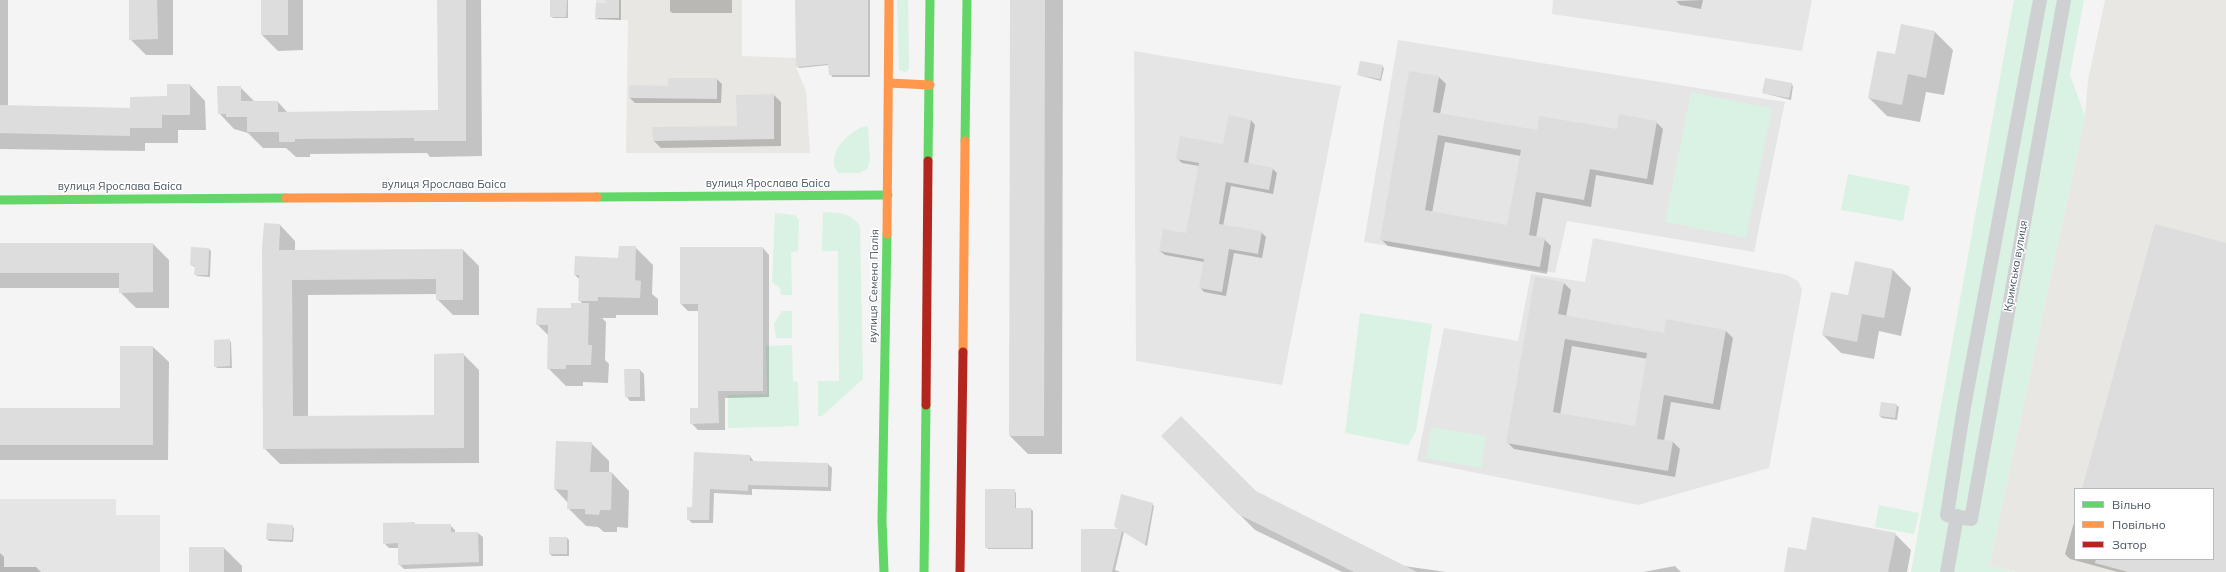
<!DOCTYPE html>
<html>
<head>
<meta charset="utf-8">
<style>
  body { margin:0 }
  #map { position:relative; width:2226px; height:572px; overflow:hidden; background:#f4f4f4; font-family:Mulish,sans-serif }
  canvas { display:block }
  .legend { position:absolute; left:2074px; top:488px; width:140px; height:72px; box-sizing:border-box; background:#fff; border:1px solid #b7bbc0; margin:0; padding:5px 7px; list-style:none; font-size:12px; color:#4a5661 }
  .legend li { display:flex; align-items:center; gap:8px; height:20px }
  .legend b { width:20px; border:1px solid #b7bbc0 }
</style>
</head>
<body>
<div id="map">
<canvas width="2226" height="572"></canvas>
<ul class="legend">
<li><b style="height:5px;background:#63d668"></b>Вільно</li>
<li><b style="height:5px;background:#ff974d"></b>Повільно</li>
<li><b style="height:5px;background:#b3261e"></b>Затор</li>
</ul>
</div>
<script>
const context = document.querySelector('canvas').getContext('2d');
context.lineJoin = 'round';
function paint(path, color) {
  context.fillStyle = color;
  context.fill(path, 'evenodd');
}
function stroke(path, color, width, dash) {
  context.strokeStyle = color;
  context.lineWidth = width;
  context.lineCap = dash ? 'butt' : 'round';
  context.setLineDash(dash || []);
  context.stroke(path);
}
function label(font, color, halo, rows, align = 'center') {
  context.font = font + ' Mulish,sans-serif';
  context.lineWidth = 3;
  context.setLineDash([]);
  context.textBaseline = 'middle';
  context.strokeStyle = halo;
  context.fillStyle = color;
  for (const [text, x, y, turn = 0] of rows) {
    context.save();
    context.translate(x, y);
    context.rotate((+turn || 0) * Math.PI / 180);
    context.textAlign = isNaN(turn) ? turn : align;
    if (halo) context.strokeText(text, 0, 0);
    context.fillText(text, 0, 0);
    context.restore();
  }
}
paint(new Path2D(`
  M596 0H742V56L796 58V67L806 91 810 153H626L628 20H595Z
  M2105 0H2226V572H2016L1989 566 2085 116 2088 80ZM2075 489H2213V559H2075Z`), '#e8e7e3');
paint(new Path2D(`
  M1553 0H1812L1802 51 1552 14Z
  M1398 40 1785 102 1754 252 1567 221 1555 273 1364 242Z
  M1134 51 1341 86 1282 385 1136 361Z
  M1593 238 1787 275 1798 281 1802 290 1769 468 1638 505 1417 461 1444 328 1518 341 1531 274 1585 282Z
  M0 499H116V515H160V572H0Z`), '#e6e5e6');
paint(new Path2D(`
  M897 0H908L909 69 905 72 899 70Z
  M2014 0H2084L2070 75 2085 116 1989 566 2016 572H1911Z
  M1691 92 1772 109 1746 238 1665 222Z
  M868 126 870 160 867 169 859 173H838C824 155 850 128 868 126Z
  M1848 174 1910 186 1903 221 1841 210Z
  M823 212C839 213 850 212 860 226L863 379 822 416H818V381H839L838 251H822Z
  M775 213 795 215 799 220 798 251 791 252 792 295H781L780 288 772 282Z
  M782 311H792V338H776L774 324Z
  M1360 313 1432 324 1416 431 1408 445 1345 433Z
  M792 345 793 381 798 382 799 426 728 428V395L767 394 766 346Z
  M1432 427 1486 436 1481 468 1426 458Z
  M1879 505 1919 513 1914 534 1875 527Z`), '#d9f2e3');
paint(new Path2D(`
  M0 0H8V106L131 109 168 97 190 85 205 101 206 130H178V143H145V151L0 149Z
  M130 0H173V55H146L130 39Z
  M262 0H303V50L278 51 262 35Z
  M438 0H481L482 156 430 157 427 153 310 154V157H296L286 148H263L248 133 234 129 219 113 240 87 255 102H278L288 113 439 111Z
  M551 0H568V18H553L551 16Z
  M607 0H621V20L598 19 596 17 607 4Z
  M670 0H732V13H672L670 11Z
  M797 0H870V77H832L829 65 799 68 797 66Z
  M1011 0H1063L1062 454H1028L1010 436Z
  M1703 0 1701 9 1680 5 1676 1Z
  M1935 32 1953 50 1944 95 1926 92 1920 122 1887 116 1869 98 1895 55Z
  M1382 66 1384 68 1381 81 1358 75Z
  M1439 77 1446 84 1440 114 1537 131 1618 130 1656 122 1663 129 1653 185 1596 175 1591 207 1543 198 1536 238 1544 239 1551 246 1547 274 1388 246 1381 239ZM1445 142 1521 156 1508 226 1432 213Z
  M669 79H717L722 84 721 103H635L630 98V86L669 87Z
  M1791 84 1793 86 1791 100 1763 93Z
  M774 95 781 102V146L661 148 654 141 738 127Z
  M1251 120 1255 125 1248 164 1272 168 1277 173 1273 194 1231 186 1223 226 1261 232 1266 237 1262 258 1234 253 1226 296 1204 292 1200 287 1204 262 1165 255 1160 251 1187 234 1199 166 1182 163 1177 158 1224 145Z
  M280 225 295 241V251L463 250 479 266V315H453L437 299V294L308 295V417L435 416 463 354 479 370V463L280 464 264 448Z
  M0 244H153L169 260V308H136L120 292V288H0V409H121L153 347 169 362 168 460H0Z
  M2226 244V572H2118L2070 559 2065 554 2075 519V559H2213V489H2083Z
  M635 247 653 265 652 294 658 299V315H616V318H602L606 322 605 360 609 364 608 383 583 382V386H566L548 368 549 336 537 324 583 304 579 300V279L575 275 619 259Z
  M763 248 769 255V397L725 398V430H698L691 423 699 409V311H688L681 304Z
  M209 249 211 251 210 277 197 276 195 274V267L191 265Z
  M1856 262 1893 270 1911 288 1901 336 1879 331 1874 359 1841 353 1823 335 1849 296Z
  M1564 283 1571 290 1566 317 1665 334 1726 331 1733 338 1720 410 1671 402 1664 441 1673 442 1680 449 1675 477 1514 449 1507 442ZM1572 346 1648 359 1636 427 1560 415Z
  M229 340 231 342 232 368H217L215 366Z
  M640 370 644 374 645 401H630L626 396Z
  M1896 405 1899 407 1897 420 1882 418 1880 416Z
  M1162 436 1255 492 1404 566 1446 572H1342L1255 530Z
  M557 442 591 443 609 461V473H612L629 491 628 528 617 527V532H604L598 527 586 526 568 508V503L555 489Z
  M695 453 750 456 754 462 828 464 832 468 831 491 752 489V495L714 493 713 523H692L688 519 693 508Z
  M1014 490 1016 493V509H1031L1033 511V549H988L986 547Z
  M1152 504 1154 506 1147 546 1124 532 1115 570 1120 572H1082L1119 530 1115 526Z
  M450 525 455 530V533H478L483 537V566L404 569 399 564V548H389L384 543Z
  M292 526 294 528 293 542 269 541 267 539Z
  M1895 534 1911 550 1907 572H1785L1806 551Z
  M567 538 569 540V556H552L550 554Z
  M190 548H224L242 566V572H190Z
  M0 553 4 557V567H36L41 572H0Z
  M1675 566 1681 572H1643Z`), '#0003');
paint(new Path2D(`
  M129 0H157L158 39 129 40Z
  M261 0H288V35H261Z
  M437 0H466V141H414V138L295 139V142H279V132H247V117H226V114H218L217 86H241V101H278V112L438 110Z
  M550 0H567L566 17H550Z
  M606 0H619V18H595L596 3H606Z
  M795 0H868V75H829L828 64 796 67Z
  M1010 0H1045L1044 436H1009Z
  M1901 24 1935 31 1926 78 1908 74 1902 105 1868 98 1877 51 1895 54Z
  M1360 61 1383 65 1380 79 1357 75Z
  M1409 71 1439 76 1433 112 1537 130 1539 116 1617 129 1619 114 1657 121 1647 179 1590 169 1584 200 1536 192 1529 235 1545 238 1540 267 1380 240ZM1438 135 1521 150 1507 225 1425 210Z
  M668 78H717V99L629 98V85L668 86Z
  M1765 78 1792 83 1789 98 1762 93Z
  M167 84H190V115H162V128H130V136L0 133V105L130 108V97L167 96Z
  M774 94V139L653 141 652 127 737 126 736 95Z
  M1229 115 1251 120 1244 162 1273 168 1269 190 1226 182 1219 224 1262 231 1258 254 1229 249 1222 292 1199 288 1204 259 1159 251 1163 229 1186 233 1199 163 1176 159 1180 136 1223 144Z
  M264 223 280 224 279 250 463 249V300H436V279L292 280 293 416 434 415V354L464 353V448L263 449 262 249Z
  M2155 224 2226 243V572H2128L2095 563 2096 559H2213V489H2082Z
  M0 243H153V292L119 293V273H0Z
  M619 246H636L635 280 641 281 640 298 598 297V301H578L579 275H574L575 256 618 258Z
  M191 247 209 248 208 275H194L195 266 190 265Z
  M680 247H763V391H718L719 423 690 424V408H698V304H680Z
  M1855 261 1893 269 1884 318 1862 314 1857 342 1822 335 1831 292 1848 295Z
  M1535 277 1564 282 1558 314 1664 333 1666 319 1726 330 1713 404 1664 395 1657 439 1673 441 1668 471 1506 443ZM1565 339 1647 353 1635 426 1553 412Z
  M571 303H589L588 345H592L591 365H566V369H547L548 325H536L537 308H571Z
  M230 339V366L214 367V340Z
  M120 346H153V445H0V408H120Z
  M624 369H640V397H625Z
  M1881 402 1897 404 1895 418 1879 416Z
  M1181 416 1256 491 1417 572H1354L1238 514 1161 436Z
  M556 441 592 442 590 472H612L611 510H600L599 515 585 514V509H567L568 490 554 489Z
  M694 452 750 455V461L828 463V487L748 485V491L710 489 709 520H687V507H692Z
  M985 489H1015V508H1031V548H985Z
  M1121 494 1153 503 1145 545 1122 531 1112 572H1081V529H1118L1114 526Z
  M1812 517 1896 533 1888 572H1784L1788 547 1806 550Z
  M415 522V524H451V532H478L479 562 398 565V543L383 544V523Z
  M267 523 293 525 292 540 266 539Z
  M549 537H567V554H549Z
  M189 547H224V572H189Z`), '#ddddde');
stroke(new Path2D(`
  M2040 0 1964 407 1947 515 1971 519 2064 0
  M1947 572 1957 516`), '#ced0d2', 14);
stroke(new Path2D(`
  M965 141 967 0
  M928 161 930 0
  M597 197 888 195
  M0 200 286 198
  M884 572 882 521 887 234
  M924 572 926 405`), '#63d668', 9);
stroke(new Path2D(`
  M889 83 930 85
  M286 198 597 197
  M887 234 889 0
  M963 352 965 141`), '#ff974d', 9);
stroke(new Path2D(`
  M926 405 928 161
  M960 572 963 352`), '#b3261e', 9);
label('11px', '#4a5661', '#fff', [
  ["вулиця Ярослава Баіса",768,184],
  ["вулиця Ярослава Баіса",444,185],
  ["вулиця Ярослава Баіса",120,187],
  ["Кримська вулиця",2016,266,-80],
  ["вулиця Семена Палія",874,286,-89]
]);
</script>
</body>
</html>
